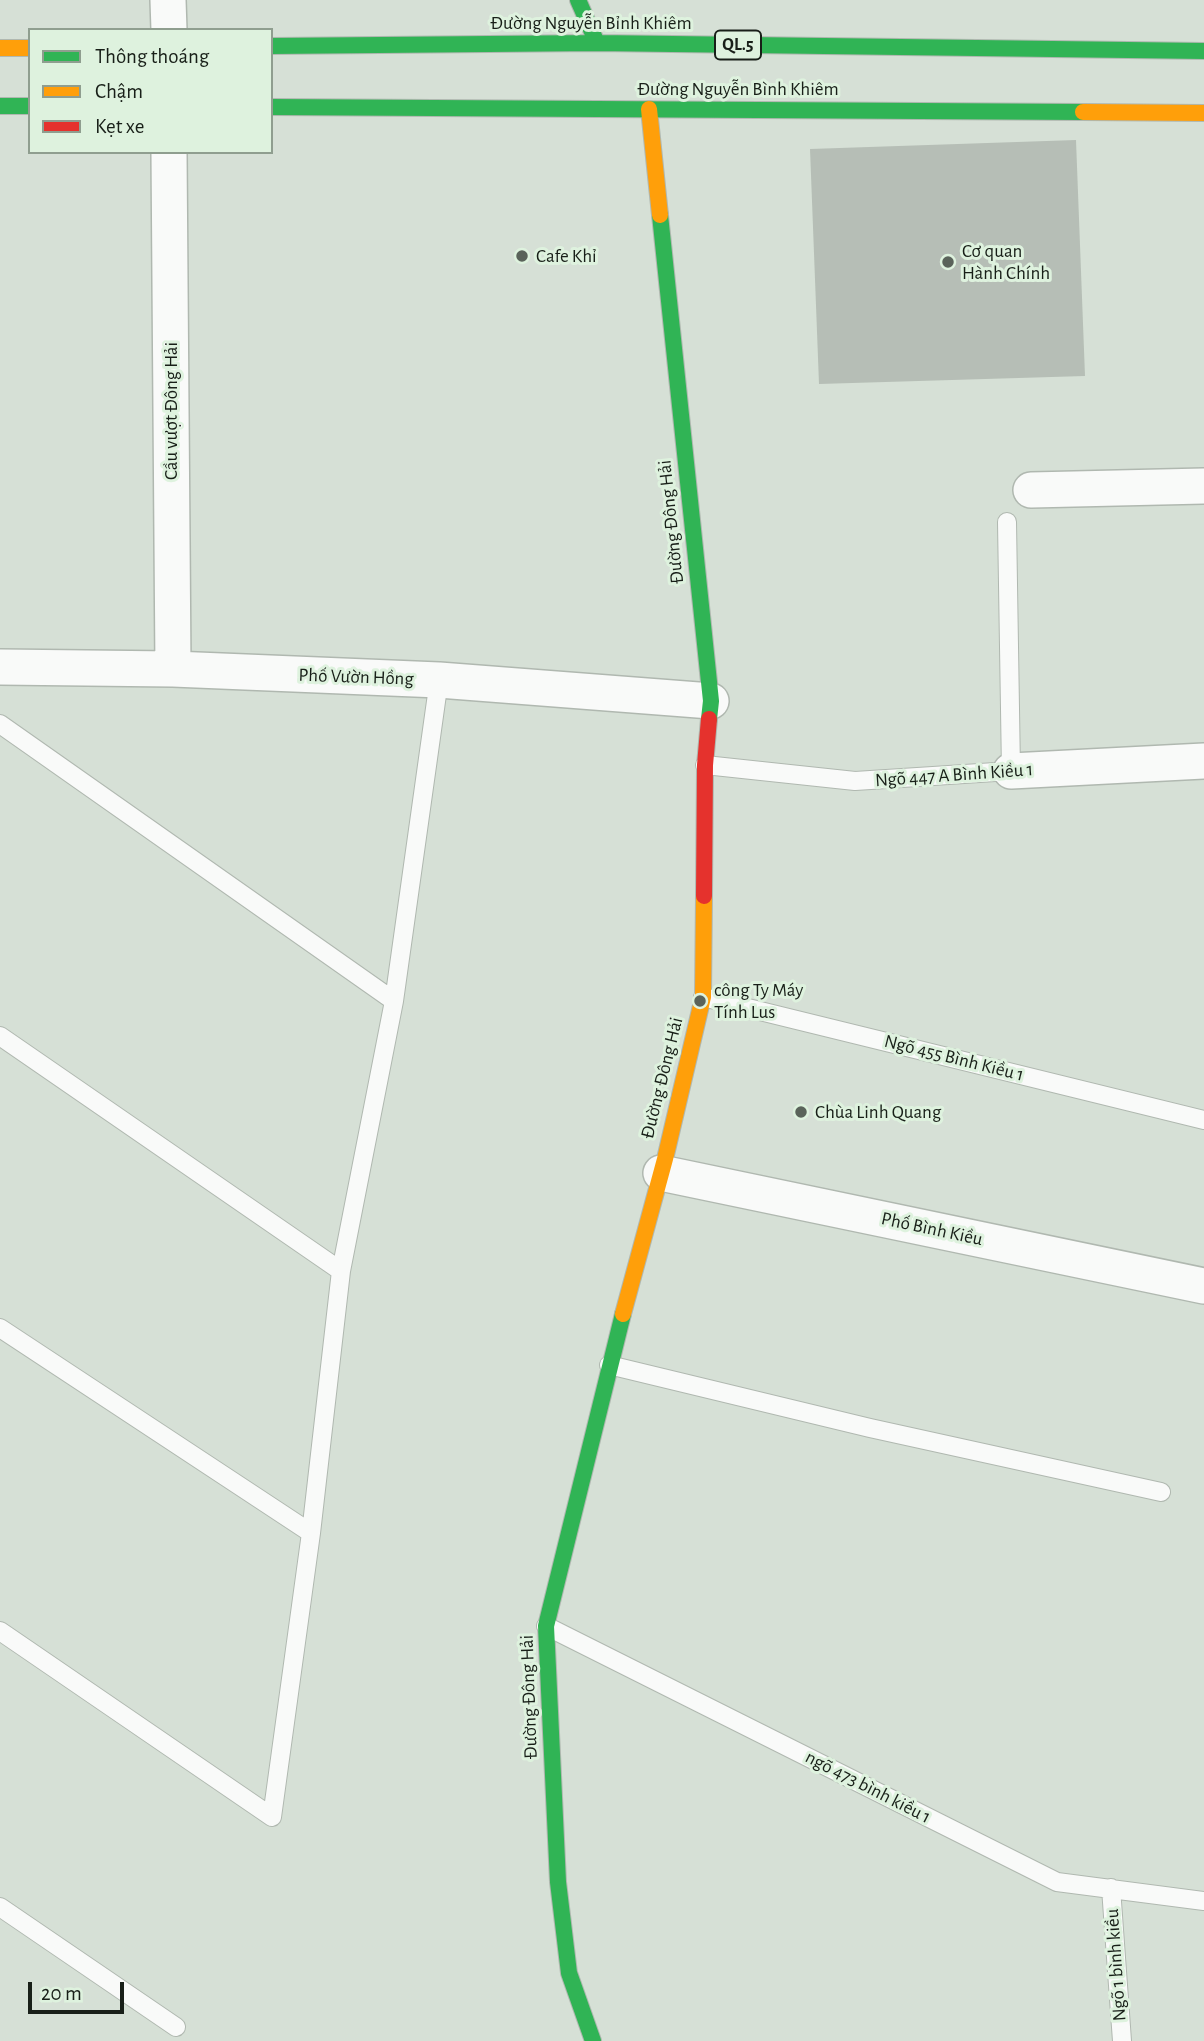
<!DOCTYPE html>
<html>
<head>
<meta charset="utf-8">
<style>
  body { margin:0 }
  #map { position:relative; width:1204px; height:2041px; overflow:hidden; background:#d6e0d6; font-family:"Alegreya Sans",sans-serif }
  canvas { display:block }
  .legend { position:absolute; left:28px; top:28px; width:245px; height:126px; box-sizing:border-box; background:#def2de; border:2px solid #8f9e8f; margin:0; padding:9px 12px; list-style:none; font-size:21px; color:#181f18 }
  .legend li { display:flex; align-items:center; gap:14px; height:35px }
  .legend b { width:35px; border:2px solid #8f9e8f }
  .scale { position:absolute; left:28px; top:1982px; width:96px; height:32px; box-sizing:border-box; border:4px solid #181f18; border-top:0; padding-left:9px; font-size:21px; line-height:24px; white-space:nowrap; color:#181f18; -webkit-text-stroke:5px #def2de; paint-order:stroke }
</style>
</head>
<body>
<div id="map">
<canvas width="1204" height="2041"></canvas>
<ul class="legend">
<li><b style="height:9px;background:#30b455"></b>Thông thoáng</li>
<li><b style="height:9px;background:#ff9f0a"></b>Chậm</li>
<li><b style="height:9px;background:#e5322d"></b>Kẹt xe</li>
</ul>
<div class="scale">20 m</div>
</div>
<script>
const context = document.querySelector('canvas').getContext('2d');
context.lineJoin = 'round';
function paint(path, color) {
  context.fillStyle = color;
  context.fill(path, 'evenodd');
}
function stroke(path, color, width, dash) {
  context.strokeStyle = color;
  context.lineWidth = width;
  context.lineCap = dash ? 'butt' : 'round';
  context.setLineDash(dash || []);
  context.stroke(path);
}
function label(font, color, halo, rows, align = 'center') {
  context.font = font + ' "Alegreya Sans",sans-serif';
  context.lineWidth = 6;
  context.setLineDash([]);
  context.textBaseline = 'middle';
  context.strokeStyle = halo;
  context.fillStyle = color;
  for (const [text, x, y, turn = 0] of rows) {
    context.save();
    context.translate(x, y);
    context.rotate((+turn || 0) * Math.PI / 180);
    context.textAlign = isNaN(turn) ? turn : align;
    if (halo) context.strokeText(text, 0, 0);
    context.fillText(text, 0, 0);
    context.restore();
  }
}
paint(new Path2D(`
  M1076 140 1085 376 819 384 810 149Z`), '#b6beb6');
const lane = new Path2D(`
  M0 724 394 1001
  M705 765 855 781 1011 771 1007 522
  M703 997 1204 1120
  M0 1036 341 1271
  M0 1328 311 1533
  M609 1365 870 1428 1161 1492
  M546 1626 1057 1882 1204 1901
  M0 1631 272 1817 311 1533 341 1271 394 1001 439 680
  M1111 1888 1122 2041
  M0 1907 176 2027`);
const street = new Path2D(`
  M168 0 169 30
  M169 152 173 669
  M1031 490 1204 486
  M0 667 173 669 439 680 711 701
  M1011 771 1204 761
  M661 1173 1204 1286`);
const fast = new Path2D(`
  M578 0 597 43
  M271 46 597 43 1204 51
  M0 106H30
  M271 107 1083 112
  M660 215 711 701 709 719
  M593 2041 569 1973 558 1882 546 1626 623 1314`);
const slow = new Path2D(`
  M0 48H30
  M649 109 660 215
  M1083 112 1204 113
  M623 1314 665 1159 703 997 704 896`);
const jam = new Path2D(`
  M704 896 705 765 709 719`);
stroke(lane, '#b0b8b0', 20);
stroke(street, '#b0b8b0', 38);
stroke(fast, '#b0b8b0', 18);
stroke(slow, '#b0b8b0', 18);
stroke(jam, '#b0b8b0', 18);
stroke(lane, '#f9faf9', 18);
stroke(street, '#f9faf9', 35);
stroke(fast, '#30b455', 16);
stroke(slow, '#ff9f0a', 16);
stroke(jam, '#e5322d', 16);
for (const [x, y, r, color] of [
  [522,256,7,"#5a635a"],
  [948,262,7,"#5a635a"],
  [700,1001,7,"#5a635a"],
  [801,1112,7,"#5a635a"]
]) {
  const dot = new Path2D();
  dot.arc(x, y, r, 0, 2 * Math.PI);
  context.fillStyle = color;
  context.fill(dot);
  stroke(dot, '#def2de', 2.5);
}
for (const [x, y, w] of [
  [738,45,46]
]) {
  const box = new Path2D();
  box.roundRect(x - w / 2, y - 14.5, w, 29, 5);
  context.fillStyle = '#def2de';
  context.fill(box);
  stroke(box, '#181f18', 2);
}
label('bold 18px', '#181f18', null, [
  ["QL.5",738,45]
]);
label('19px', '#181f18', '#def2de', [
  ["Đường Nguyễn Bỉnh Khiêm",591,23],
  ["Đường Nguyễn Bình Khiêm",738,89],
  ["Cầu vượt Đông Hải",171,411,-90],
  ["Đường Đông Hải",671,522,-96],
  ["Phố Vườn Hồng",356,677,2],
  ["Ngõ 447 A Bình Kiều 1",954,775,-4],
  ["Ngõ 455 Bình Kiều 1",954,1058,14],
  ["Đường Đông Hải",662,1078,-76],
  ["Phố Bình Kiều",932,1229,12],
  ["Đường Đông Hải",529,1697,-92],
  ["ngõ 473 bình kiều 1",868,1787,27],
  ["Ngõ 1 bình kiều",1116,1965,-94]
]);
label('19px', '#181f18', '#def2de', [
  ["Cơ quan",962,251],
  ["Hành Chính",962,273],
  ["Cafe Khỉ",536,256],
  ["công Ty Máy",714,990],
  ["Tính Lus",714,1012],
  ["Chùa Linh Quang",815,1112]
], 'left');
</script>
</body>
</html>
